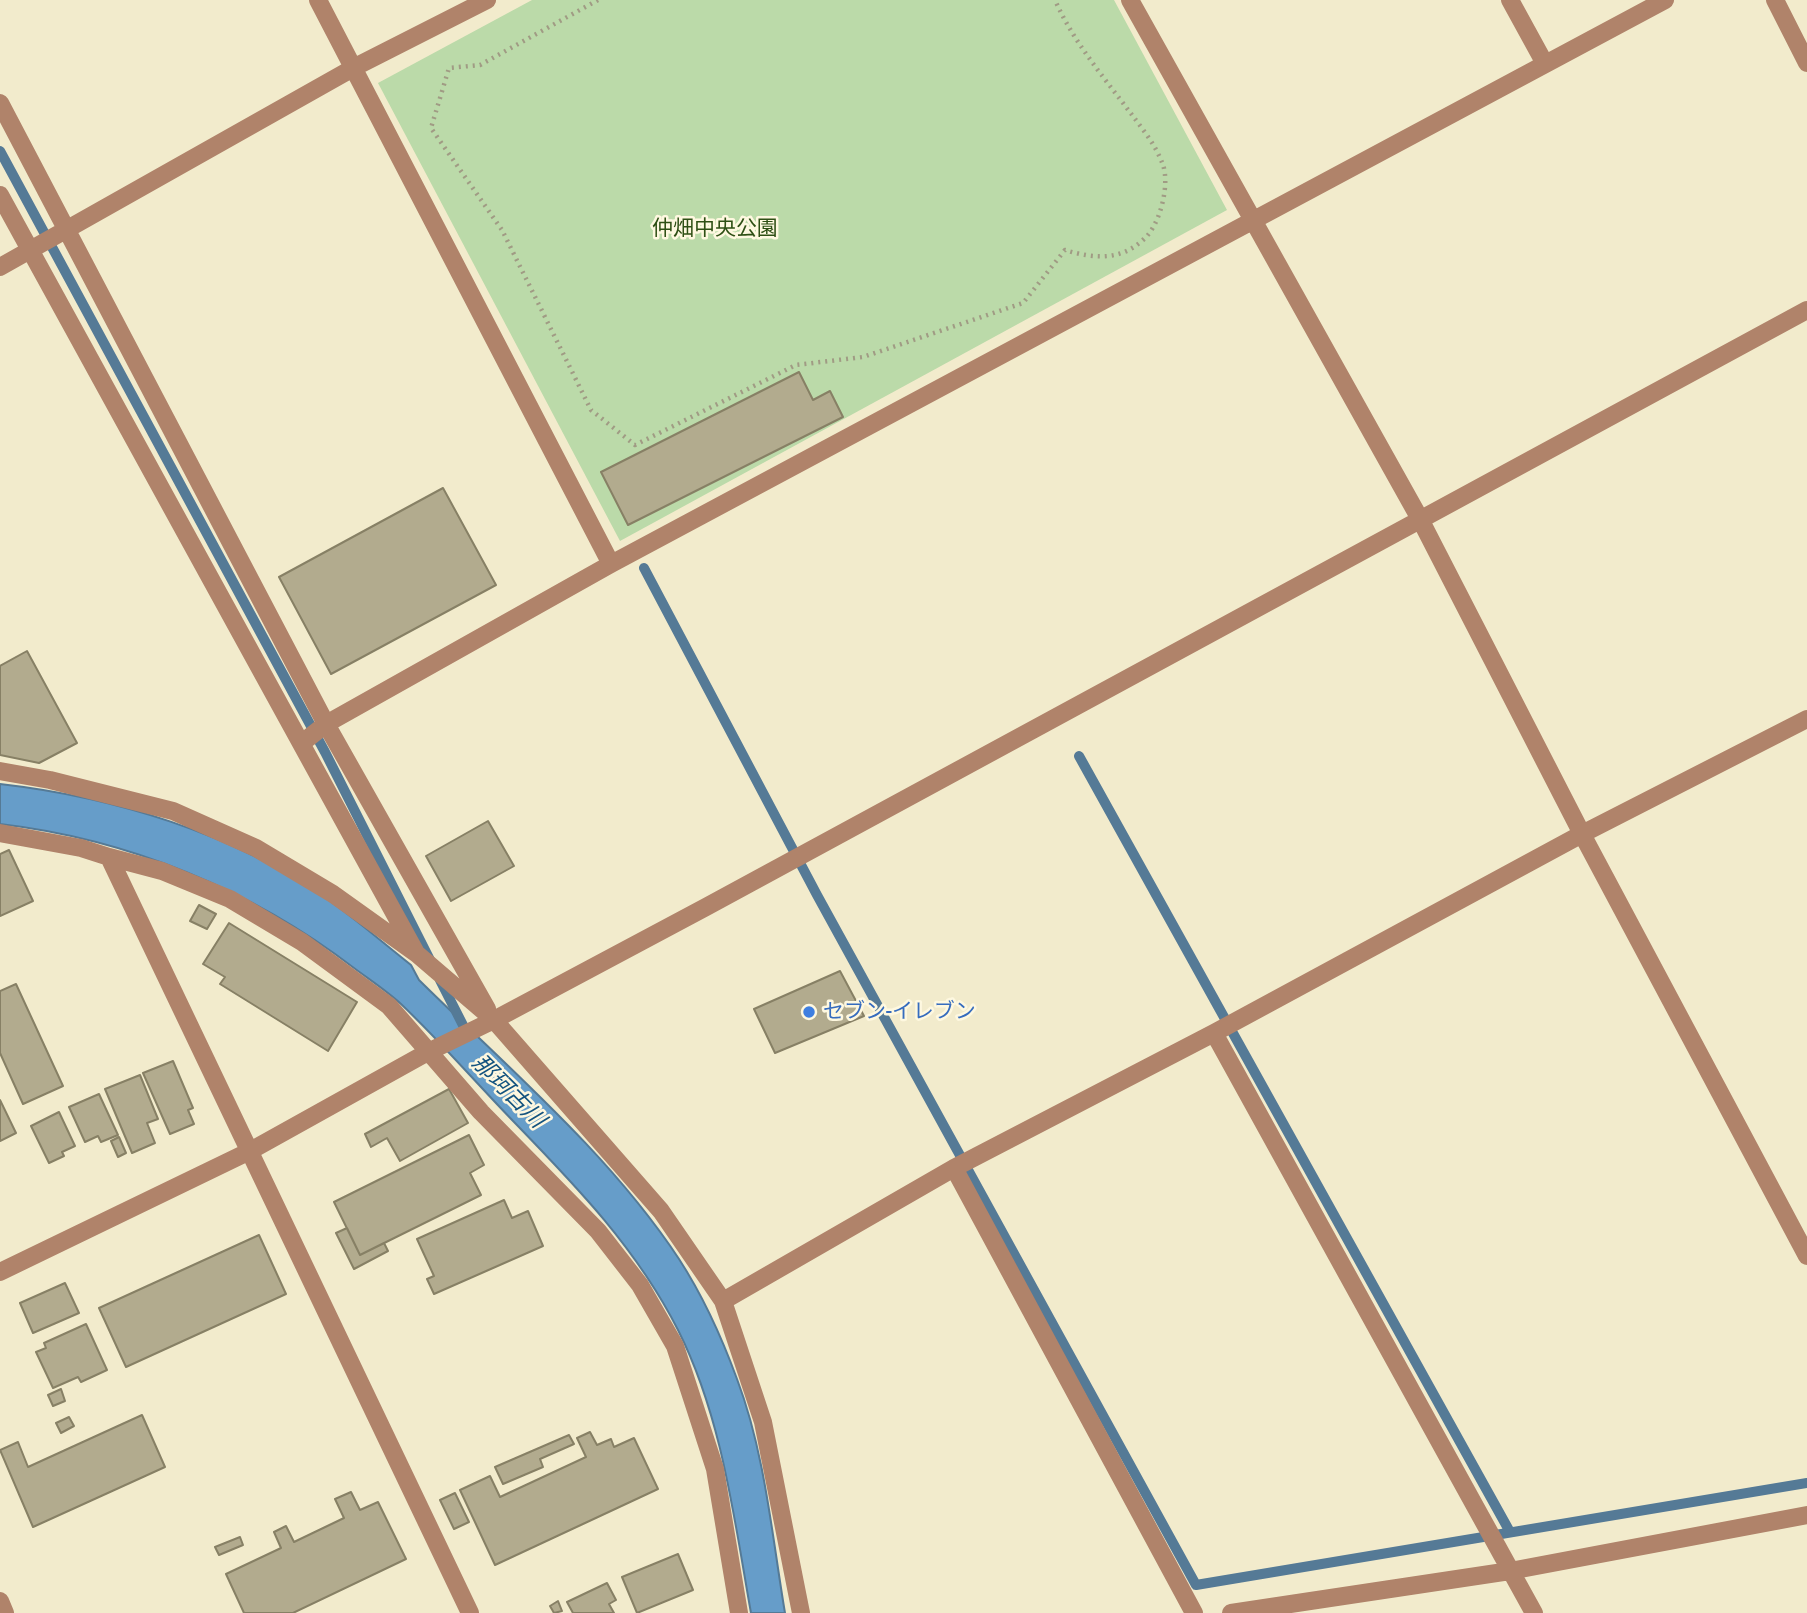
<!DOCTYPE html>
<html>
<head>
<meta charset="utf-8">
<style>
  body { margin:0 }
  canvas { display:block; background:#f2ebcc }
</style>
</head>
<body>
<canvas width="1807" height="1613"></canvas>
<script>
const context = document.querySelector('canvas').getContext('2d');
context.lineJoin = 'round';
function paint(path, color) {
  context.fillStyle = color;
  context.fill(path, 'evenodd');
}
function stroke(path, color, width, dash) {
  context.strokeStyle = color;
  context.lineWidth = width;
  context.lineCap = dash ? 'butt' : 'round';
  context.setLineDash(dash || []);
  context.stroke(path);
}
function label(font, color, halo, rows, align = 'center') {
  context.font = font + ' "Archivo Narrow","Noto Sans JP",sans-serif';
  context.lineWidth = 5;
  context.setLineDash([]);
  context.textBaseline = 'middle';
  context.strokeStyle = halo;
  context.fillStyle = color;
  for (const [text, x, y, turn = 0] of rows) {
    context.save();
    context.translate(x, y);
    context.rotate((+turn || 0) * Math.PI / 180);
    context.textAlign = isNaN(turn) ? turn : align;
    if (halo) context.strokeText(text, 0, 0);
    context.fillText(text, 0, 0);
    context.restore();
  }
}
paint(new Path2D(`
  M532 0H1114L1227 210 620 541 378 83Z`), '#bbdaa9');
const water = new Path2D(`
  M0 784C114 797 232 833 327 899 356 919 383 943 411 965L419 980C508 1068 609 1153 679 1259 703 1296 722 1338 737 1379 765 1453 772 1536 785 1613H751C734 1518 722 1417 678 1330 637 1249 577 1187 515 1123 477 1084 441 1042 401 1004 387 991 370 980 354 968 252 890 129 839 0 824Z`);
paint(water, '#669dc9');
stroke(water, '#557a96', 2);
stroke(new Path2D(`
  M0 151 325 752 430 960
  M644 568 817 895 1196 1585 1807 1483
  M1079 756 1510 1532
  M440 980 468 1035`), '#557a96', 10);
const building = new Path2D(`
  M799 372 813 400 830 391 843 417 628 525 601 472Z
  M443 488 496 585 331 674 279 577Z
  M27 651 77 743 39 763 0 755V666Z
  M488 821 514 866 451 901 426 856Z
  M9 850 33 901 0 916V854Z
  M199 905 216 914 207 929 190 921Z
  M229 923 357 1002 328 1051 220 984 225 977 203 964Z
  M840 971 864 1016 775 1053 754 1009Z
  M16 984 63 1086 23 1104 0 1053V991Z
  M173 1061 193 1108 188 1110 194 1124 170 1134 143 1073Z
  M140 1075 158 1119 147 1123 155 1143 132 1153 105 1089Z
  M449 1089 468 1123 400 1161 387 1138 371 1147 365 1134Z
  M99 1094 118 1135 101 1142 98 1136 85 1142 69 1107Z
  M0 1100 16 1133 0 1141Z
  M59 1112 75 1146 62 1152 64 1156 49 1163 31 1126Z
  M469 1135 484 1165 470 1173 481 1195 360 1255 334 1202Z
  M119 1137 126 1153 118 1157 111 1141Z
  M504 1200 512 1218 528 1211 543 1246 434 1294 427 1279 434 1276 417 1239Z
  M347 1228 360 1255 384 1243 388 1251 354 1269 336 1233Z
  M259 1235 286 1294 126 1367 99 1308Z
  M65 1283 79 1313 33 1333 20 1303Z
  M86 1324 107 1370 81 1382 78 1377 53 1388 36 1352 46 1348 44 1343Z
  M61 1389 65 1401 53 1406 48 1395Z
  M142 1415 165 1467 33 1527 0 1450 18 1442 28 1467Z
  M69 1417 74 1426 61 1433 56 1423Z
  M590 1432 597 1445 611 1439 614 1447 634 1438 658 1489 495 1565 460 1490 490 1476 500 1497 586 1457 577 1438Z
  M569 1435 574 1444 540 1459 543 1467 503 1484 495 1467Z
  M351 1492 360 1510 378 1502 406 1559 293 1613H244L226 1574 281 1548 274 1532 286 1526 294 1542 344 1518 335 1499Z
  M455 1493 469 1522 454 1529 440 1500Z
  M240 1537 243 1545 219 1555 215 1547Z
  M678 1554 693 1590 637 1613 622 1577Z
  M607 1583 616 1600 609 1604 614 1613H573L567 1602Z
  M558 1601 562 1611 554 1613 550 1606Z`);
paint(building, '#b2ab8e');
stroke(building, '#878065', 2);
stroke(new Path2D(`
  M598 0 480 65 449 68 431 128 502 230 591 410 635 445 796 365 863 357 1023 303 1065 250C1094 259 1121 261 1144 239 1160 225 1170 185 1163 165 1156 145 1141 127 1129 111 1102 75 1073 41 1055 0`), '#a09b84', 4.5, [2, 5]);
stroke(new Path2D(`
  M318 0 611 564
  M1130 0 1420 519 1582 834 1807 1256
  M1510 0 1544 62
  M1775 0 1807 63
  M0 103 326 724 487 1009
  M0 195 415 951
  M0 267 355 67 487 0
  M302 743 326 724 611 564 1665 0
  M0 771 50 780 173 811 256 848 333 894 417 954 494 1020 661 1211 723 1301 763 1422 801 1613
  M0 833 81 848 109 857 470 1613
  M109 857 162 871 230 899 302 942 389 1006 481 1112 598 1231 640 1285 675 1346 715 1469 739 1613
  M1214 1033 1534 1613
  M954 1168 1194 1613
  M0 1272 250 1151 428 1052 494 1020 706 907 1807 310
  M723 1301 954 1168 1214 1033 1582 834 1807 719
  M0 1601 5 1613
  M1231 1613 1510 1571 1807 1515`), '#b0836a', 18);
for (const [x, y, r, color] of [
  [809,1012,7,"#3f7fe0"]
]) {
  const dot = new Path2D();
  dot.arc(x, y, r, 0, 2 * Math.PI);
  context.fillStyle = color;
  context.fill(dot);
  stroke(dot, '#fef8e0', 2.5);
}
label('21px', '#2e4f14', '#fef8e0', [
  ["仲畑中央公園",715,229]
]);
label('21px', '#366cbe', '#fef8e0', [
  ["セブン-イレブン",823,1012]
], 'left');
label('italic 23px', '#14537f', '#fef8e0', [
  ["那珂古川",508,1092,45]
]);
</script>
</body>
</html>
